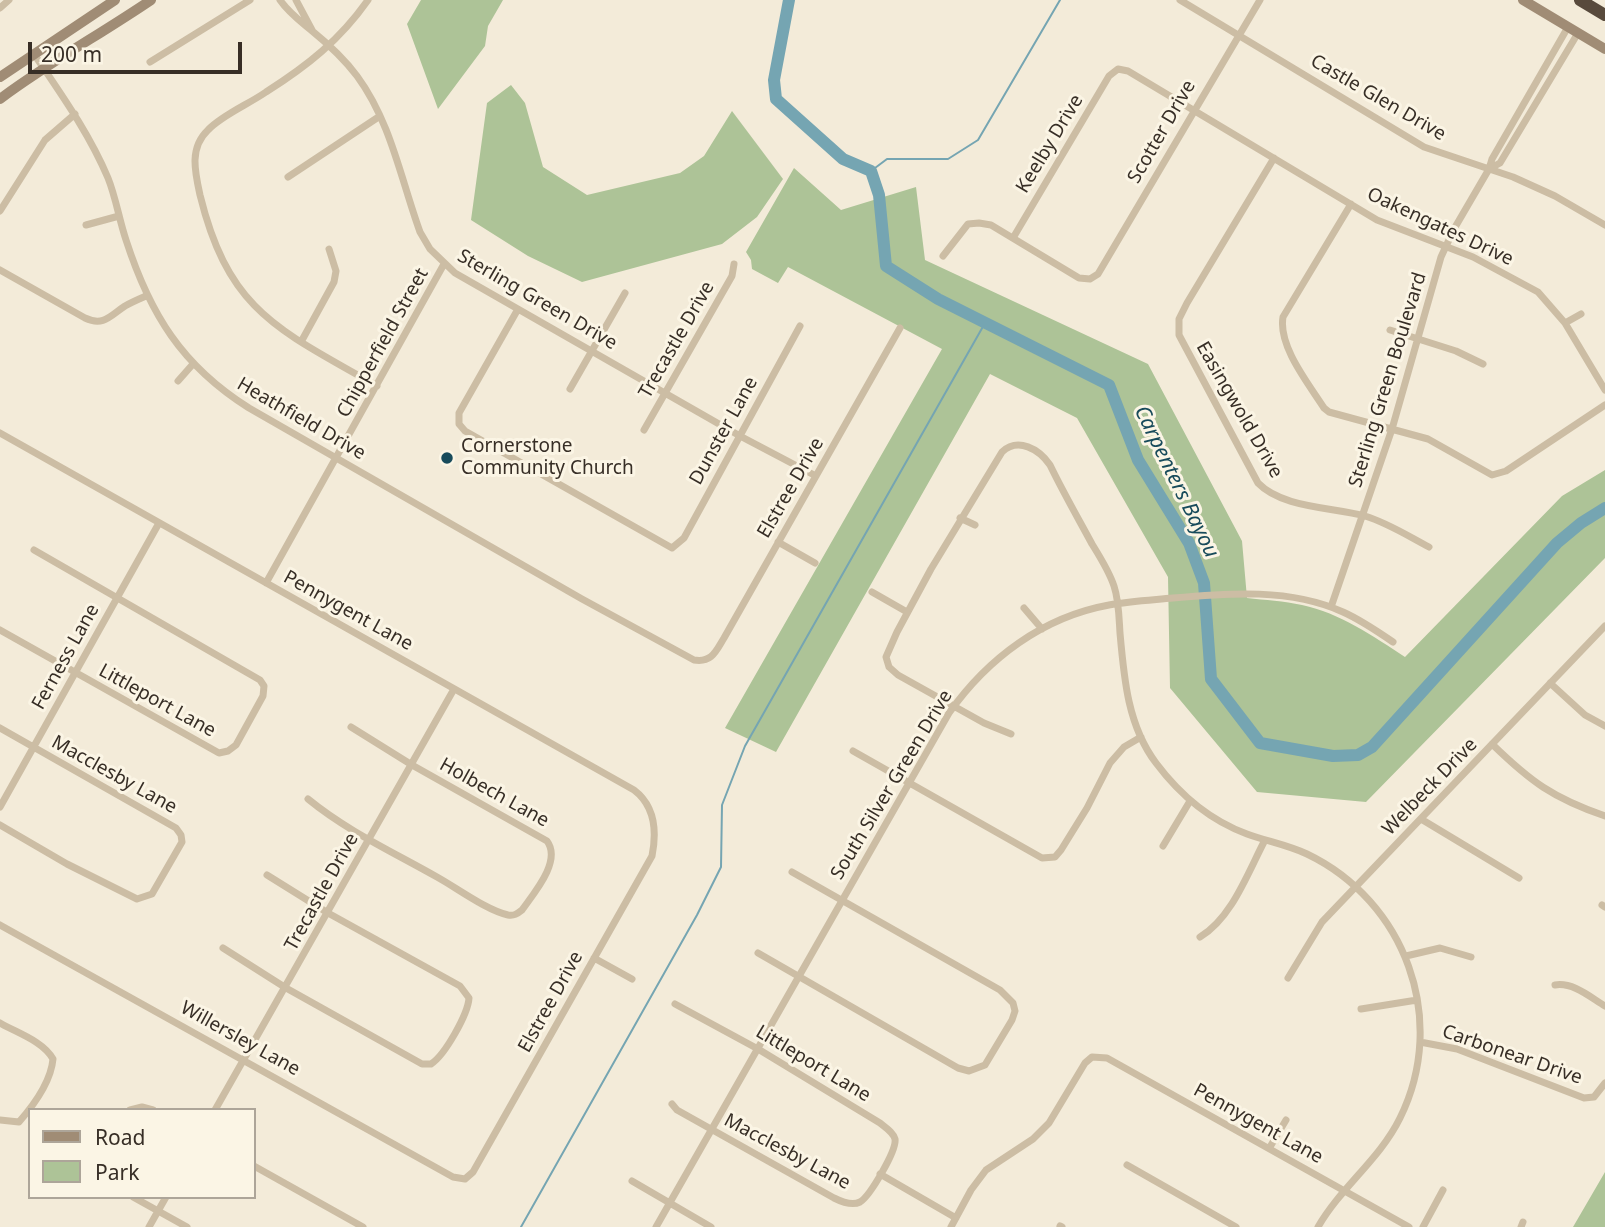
<!DOCTYPE html>
<html>
<head>
<meta charset="utf-8">
<style>
  body { margin:0 }
  #map { position:relative; width:1605px; height:1227px; overflow:hidden; background:#f3ebd9; font-family:"Noto Sans",sans-serif }
  canvas { display:block }
  .legend { position:absolute; left:28px; top:1108px; width:228px; height:91px; box-sizing:border-box; background:#fbf5e5; border:2px solid #ada599; margin:0; padding:9px 12px; list-style:none; font-size:21px; color:#372e26 }
  .legend li { display:flex; align-items:center; gap:14px; height:35px }
  .legend b { width:35px; border:2px solid #ada599 }
  .scale { position:absolute; left:28px; top:42px; width:214px; height:32px; box-sizing:border-box; border:4px solid #372e26; border-top:0; padding-left:9px; font-size:21px; line-height:24px; white-space:nowrap; color:#372e26; -webkit-text-stroke:5px #fbf5e5; paint-order:stroke }
</style>
</head>
<body>
<div id="map">
<canvas width="1605" height="1227"></canvas>
<ul class="legend">
<li><b style="height:9px;background:#a08c75"></b>Road</li>
<li><b style="height:19px;background:#adc397"></b>Park</li>
</ul>
<div class="scale">200 m</div>
</div>
<script>
const context = document.querySelector('canvas').getContext('2d');
context.lineJoin = 'round';
function paint(path, color) {
  context.fillStyle = color;
  context.fill(path, 'evenodd');
}
function stroke(path, color, width, dash) {
  context.strokeStyle = color;
  context.lineWidth = width;
  context.lineCap = dash ? 'butt' : 'round';
  context.setLineDash(dash || []);
  context.stroke(path);
}
function label(font, color, halo, rows, align = 'center') {
  context.font = font + ' "Noto Sans",sans-serif';
  context.lineWidth = 6;
  context.setLineDash([]);
  context.textBaseline = 'middle';
  context.strokeStyle = halo;
  context.fillStyle = color;
  for (const [text, x, y, turn = 0] of rows) {
    context.save();
    context.translate(x, y);
    context.rotate((+turn || 0) * Math.PI / 180);
    context.textAlign = isNaN(turn) ? turn : align;
    if (halo) context.strokeText(text, 0, 0);
    context.fillText(text, 0, 0);
    context.restore();
  }
}
paint(new Path2D(`
  M421 0H503L488 26 485 46 438 109 407 24Z
  M511 85 525 103 543 167 587 195 680 173 704 156 732 111 783 179 757 217 722 244 582 282 528 256 471 220 487 103Z
  M794 168 841 210 916 187 925 260 1148 364 1242 541 1247 598C1265 600 1284 601 1302 605 1340 613 1373 636 1405 657L1562 496 1605 470V558L1366 802 1257 792 1170 688 1168 577 1077 418 990 374 776 752 725 728 942 349 788 267 778 283 752 269 751 260 746 252Z
  M1605 1172V1227H1573Z`), '#adc397');
stroke(new Path2D(`
  M871 171 887 159H948L978 140 1060 0
  M521 1227 697 915 721 867 722 805 745 746 985 323`), '#75a5b2', 2);
stroke(new Path2D(`
  M789 0 774 80 776 99 843 159 871 171 879 195 886 266 938 299 1109 385 1138 460 1189 543 1204 583 1211 679 1260 743 1333 756 1358 755 1372 747 1557 543 1581 523 1605 508`), '#75a5b2', 12);
stroke(new Path2D(`
  M280 0C289 13 299 20 311 30 327 43 345 60 357 76 391 122 401 180 420 232L430 249 455 273 740 436 816 476
  M296 0 312 30
  M368 0C340 40 307 66 266 92 249 104 222 115 208 130 189 148 195 172 200 195 229 313 280 330 377 386
  M1180 0 1424 147 1513 177 1555 196 1605 225
  M0 8 9 0
  M34 54C61 94 89 133 108 178 116 198 119 219 126 240 150 314 182 366 249 408L582 599 694 660C712 663 716 651 724 638L900 328
  M150 62 250 0
  M1274 158 1187 303 1179 319V335L1258 483C1282 508 1332 507 1365 516 1388 523 1408 536 1429 547
  M1489 169 1500 163 1578 33
  M288 177 380 116
  M1351 204 1283 317C1278 346 1308 383 1324 408L1329 412 1428 439 1492 475 1506 471 1605 405
  M0 211 45 140 75 114
  M86 225 119 216
  M1013 238 1109 76 1118 69 1128 71 1377 220 1473 257 1538 292 1565 323 1605 390
  M943 256 968 224 979 223 991 225 1079 278 1090 279 1098 274 1260 0
  M0 270 85 318C104 327 111 315 125 306 132 302 139 299 146 296
  M518 309 459 413V424L465 431 672 548 684 538 800 326
  M1565 323 1581 314
  M1390 330 1456 351 1483 364
  M301 342 334 282 336 271 329 249
  M178 381 193 364
  M570 389 625 293
  M644 430 732 276 734 264
  M0 433 634 790C655 806 657 831 652 856L473 1172 465 1179 453 1177 0 925
  M960 518 975 525
  M778 542 815 563
  M266 583 444 264
  M872 592 907 612
  M1331 607 1392 429 1441 257 1454 229 1489 169 1492 159 1568 27
  M1024 608 1042 629
  M0 630 219 753 228 751 236 745 263 696 264 686 260 680 34 550
  M1550 683 1585 715 1605 726
  M0 728 176 828 181 835 182 842 152 894 137 899 67 864 0 825
  M1011 734 984 723 898 675 889 667 886 657 897 632 931 569 1002 452C1018 437 1039 449 1050 465 1063 492 1078 518 1092 544 1100 557 1109 571 1114 586 1119 601 1119 618 1120 633 1124 679 1128 726 1156 763 1180 795 1209 820 1247 834 1266 841 1288 845 1307 854 1405 901 1449 1019 1400 1118 1380 1159 1341 1187 1318 1227
  M1492 744C1531 782 1553 798 1605 816
  M853 751 1042 858 1055 857 1061 850 1087 808 1110 763 1124 747 1141 737
  M308 799C347 831 393 852 437 877 457 888 486 910 508 915 514 916 517 914 522 910 534 893 562 861 547 841L412 765 351 727
  M0 807 159 523
  M1421 819 1519 878
  M1163 846 1190 801
  M1602 905 1605 907
  M1200 937C1232 918 1248 872 1265 840
  M223 948 286 988 422 1064H431C445 1055 468 1014 469 998L460 986 328 913 267 875
  M758 953 958 1068 969 1071 985 1065 1012 1020 1015 1011 1013 1003 1000 990 792 872
  M1406 956 1440 948 1471 957
  M594 958 632 979
  M1288 978 1322 922 1605 626
  M1555 985C1573 982 1590 997 1605 1006
  M1361 1009 1417 1000
  M0 1023C17 1033 43 1041 53 1059 51 1081 33 1106 19 1122L0 1120
  M1420 1042 1457 1049 1584 1098 1594 1097 1605 1083
  M672 1104 677 1110 834 1198C842 1202 852 1206 860 1202 870 1196 897 1150 895 1139 893 1132 886 1128 880 1123L758 1049 675 1004
  M130 1110 142 1107 153 1110
  M215 1110 454 689
  M1270 1147 1286 1120
  M1127 1165 1236 1227
  M254 1166 363 1227
  M880 1174 956 1218
  M632 1181 711 1227
  M133 1197 187 1227
  M1060 1226 1062 1227
  M149 1227 166 1197
  M656 1227 949 713C988 658 1043 617 1109 605 1130 601 1152 600 1173 598 1229 593 1290 588 1343 612 1361 620 1377 631 1393 642
  M951 1227 971 1190 986 1170 1033 1139 1049 1123 1085 1063 1092 1057 1107 1058 1409 1227
  M1423 1227 1443 1190
  M1521 1227 1523 1222`), '#ccbda4', 7);
stroke(new Path2D(`
  M1523 0 1605 49
  M0 77 115 0
  M0 99C48 63 101 34 151 0`), '#a08c75', 10);
stroke(new Path2D(`
  M1580 0 1605 15`), '#584a3c', 12);
for (const [x, y, r, color] of [
  [447,458,7,"#184b5b"]
]) {
  const dot = new Path2D();
  dot.arc(x, y, r, 0, 2 * Math.PI);
  context.fillStyle = color;
  context.fill(dot);
  stroke(dot, '#fbf5e5', 2.5);
}
label('19px', '#372e26', '#fbf5e5', [
  ["Castle Glen Drive",1378,98,30],
  ["Scotter Drive",1162,132,-60],
  ["Keelby Drive",1050,144,-59],
  ["Oakengates Drive",1440,227,25],
  ["Sterling Green Drive",537,300,30],
  ["Trecastle Drive",677,340,-60],
  ["Chipperfield Street",383,343,-61],
  ["Sterling Green Boulevard",1388,380,-73],
  ["Easingwold Drive",1239,410,60],
  ["Heathfield Drive",301,419,30],
  ["Dunster Lane",724,431,-61],
  ["Elstree Drive",791,488,-60],
  ["Pennygent Lane",348,611,29],
  ["Ferness Lane",66,657,-61],
  ["Littleport Lane",157,701,29],
  ["Macclesby Lane",114,775,29],
  ["South Silver Green Drive",892,785,-59],
  ["Welbeck Drive",1430,787,-46],
  ["Holbech Lane",494,793,29],
  ["Trecastle Drive",322,892,-61],
  ["Elstree Drive",551,1002,-61],
  ["Willersley Lane",240,1039,29],
  ["Carbonear Drive",1512,1055,19],
  ["Littleport Lane",813,1064,31],
  ["Pennygent Lane",1258,1124,29],
  ["Macclesby Lane",787,1152,28]
]);
label('19px', '#372e26', '#fbf5e5', [
  ["Cornerstone",461,447],
  ["Community Church",461,469]
], 'left');
label('italic 21px', '#184b5b', '#fbf5e5', [
  ["Carpenters Bayou",1176,482,64]
]);
</script>
</body>
</html>
